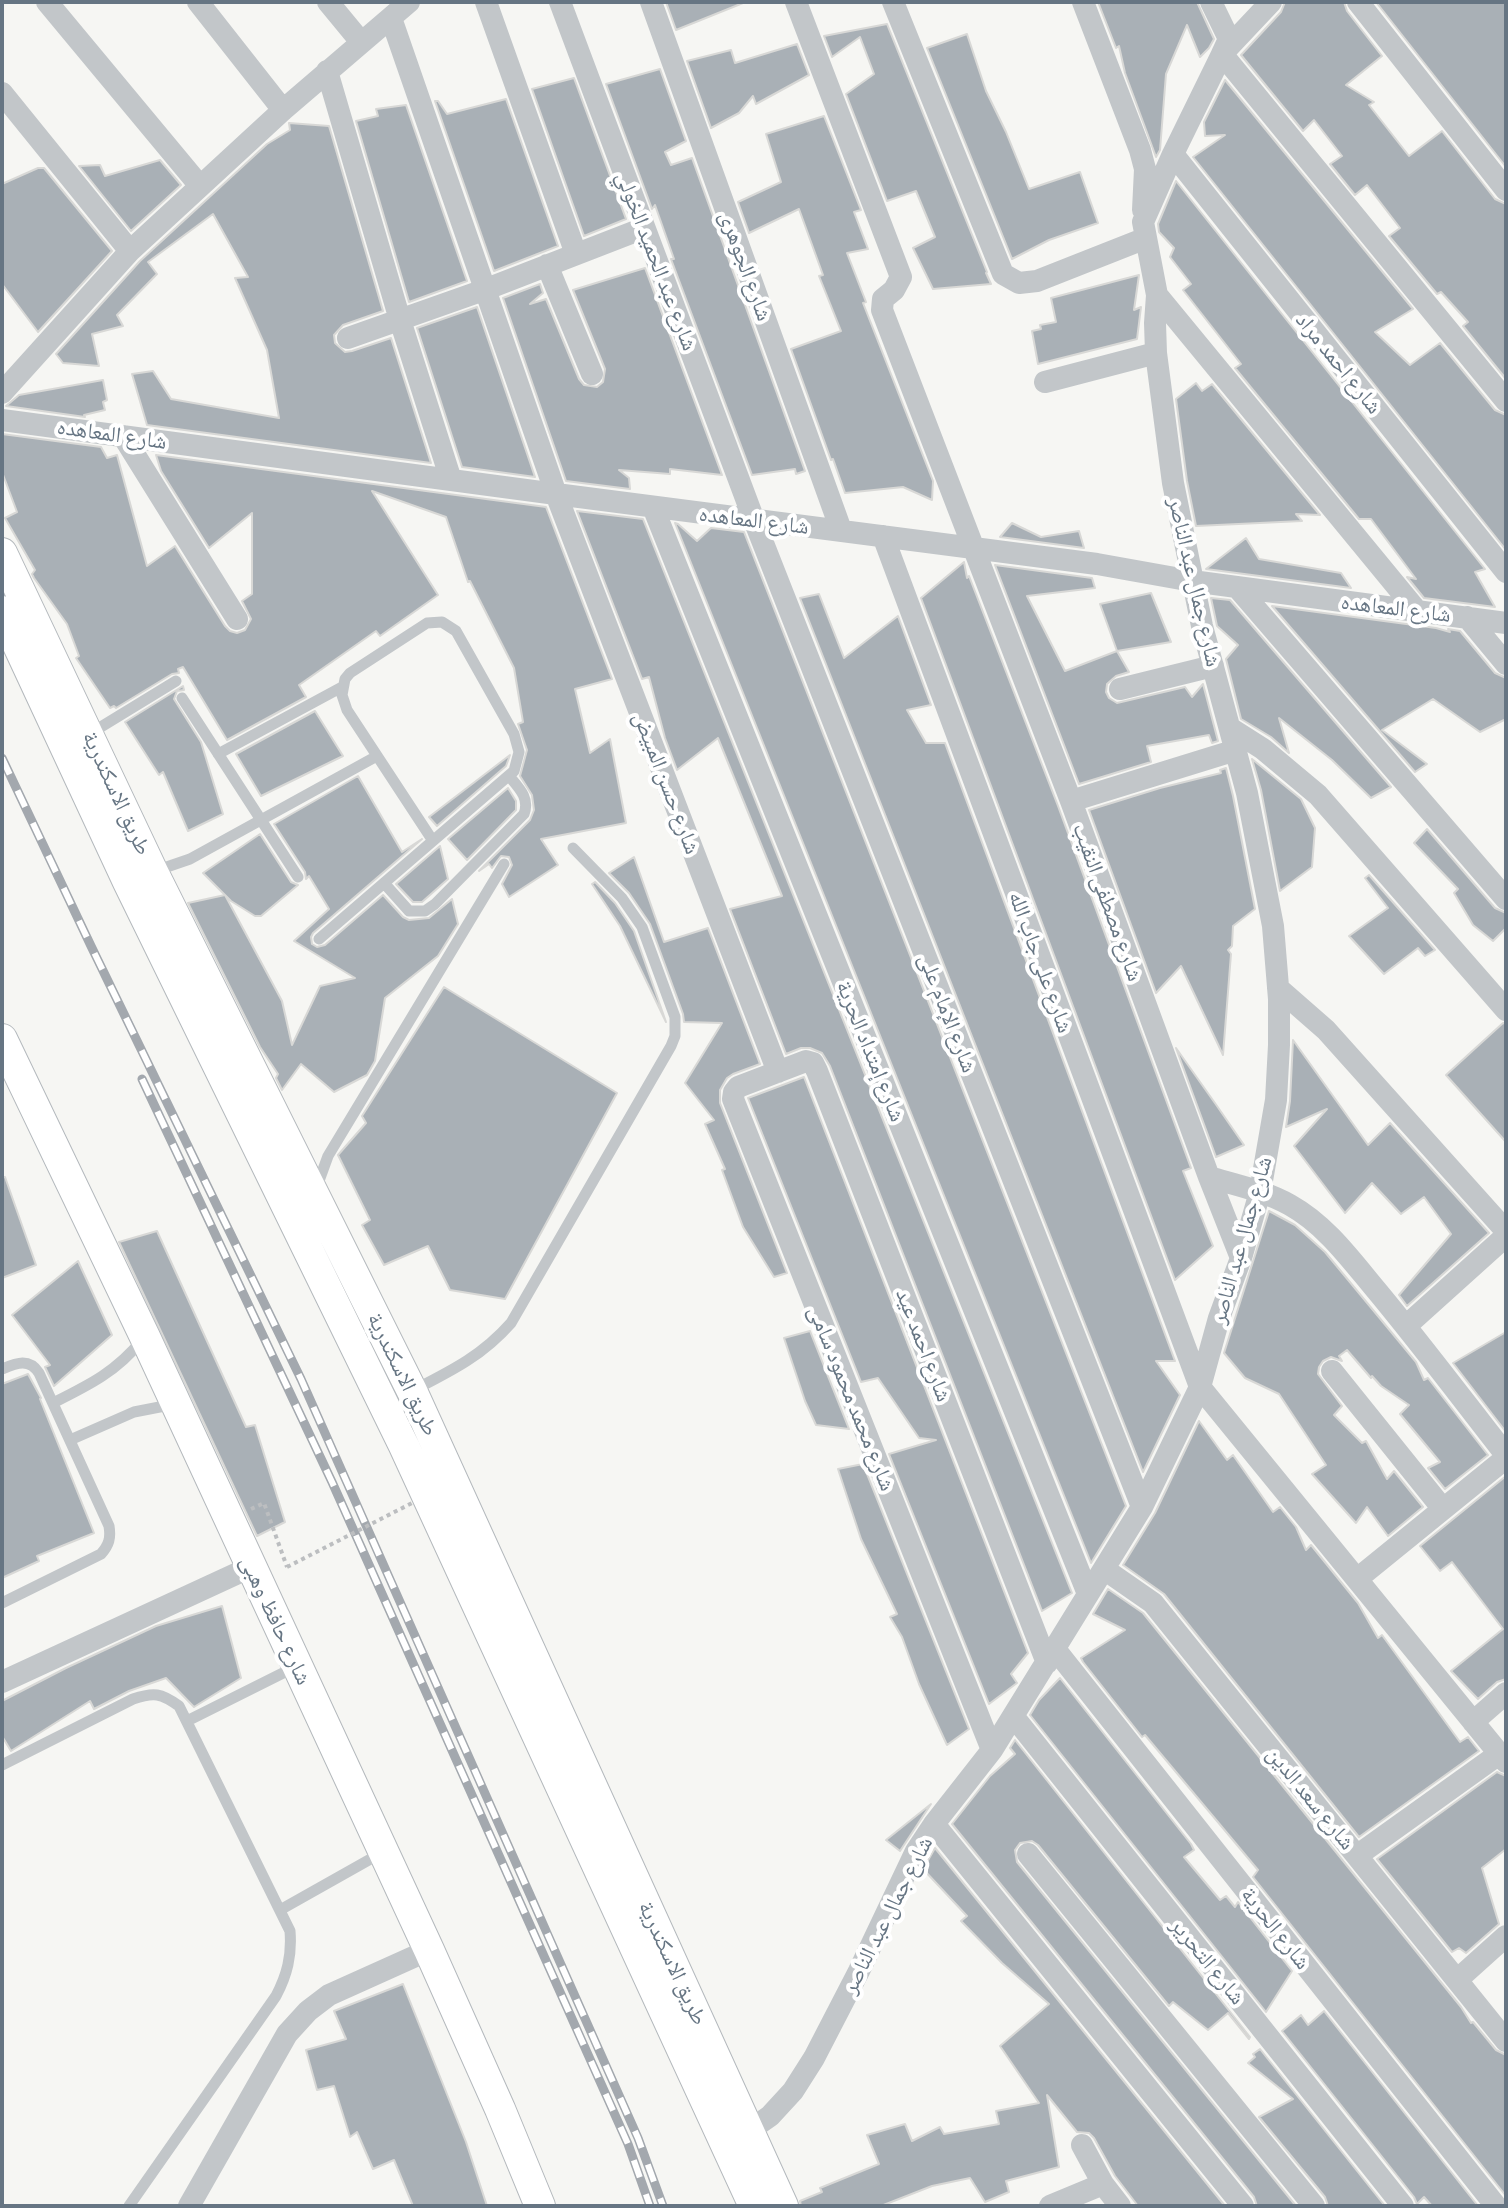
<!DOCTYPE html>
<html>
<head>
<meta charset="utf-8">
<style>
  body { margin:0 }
  #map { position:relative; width:1508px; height:2208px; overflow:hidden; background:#f6f6f3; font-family:Barlow,sans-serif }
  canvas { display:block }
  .frame { position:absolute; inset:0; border:4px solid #667583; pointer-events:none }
</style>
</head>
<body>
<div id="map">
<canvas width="1508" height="2208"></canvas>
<div class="frame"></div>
</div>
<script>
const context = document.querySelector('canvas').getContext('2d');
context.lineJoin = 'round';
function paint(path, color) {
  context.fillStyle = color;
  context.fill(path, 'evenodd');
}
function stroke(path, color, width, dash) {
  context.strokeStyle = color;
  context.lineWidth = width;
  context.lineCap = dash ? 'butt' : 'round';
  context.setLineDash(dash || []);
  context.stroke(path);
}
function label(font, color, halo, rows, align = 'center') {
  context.font = font + ' Barlow,"Noto Naskh Arabic",sans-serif';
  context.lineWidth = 8;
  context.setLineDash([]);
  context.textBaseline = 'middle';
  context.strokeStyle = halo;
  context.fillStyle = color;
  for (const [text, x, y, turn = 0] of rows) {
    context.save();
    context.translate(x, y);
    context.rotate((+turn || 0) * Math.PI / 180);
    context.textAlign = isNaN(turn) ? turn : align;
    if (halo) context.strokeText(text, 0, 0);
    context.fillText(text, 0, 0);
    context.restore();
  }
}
const building = new Path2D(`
  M666 2H743V3L676 30Z
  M1098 2H1197L1214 39 1209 48 1200 57 1187 25 1166 74 1160 150 1156 157 1125 73 1119 46 1116 48Z
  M1285 2H1344L1347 11 1382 56 1346 85 1374 102 1369 105 1409 156 1442 131 1495 199 1506 204V379L1463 326 1468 322 1441 292 1437 294 1389 236 1400 228 1367 185 1355 195 1330 164 1342 156 1314 120 1303 131 1241 55 1281 12Z
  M1376 2H1506V167Z
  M887 24 987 272 986 273 991 284 933 289 913 248 935 237 916 191 887 201 846 94 874 74 860 37 832 57 824 36Z
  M967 34 986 91 1006 132 1029 189 1080 172 1098 223 1049 240 1012 259 927 48Z
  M797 44 809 75 756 104 753 96 739 113 711 128 687 61 731 50 735 63Z
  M660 69 686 141 665 152 671 165 692 158 805 471 796 474 795 469 752 475 671 259H674L655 205 652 209 606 84Z
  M574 78 626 219 584 236 532 89Z
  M1225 80 1413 309 1375 332 1410 365 1440 343 1495 410 1506 415V550L1193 157 1225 135 1205 136 1204 122Z
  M506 99 558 246 494 271 435 101H438L447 114Z
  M406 105 467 281 409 302 356 121 378 116 376 109Z
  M824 116 861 210 854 212 868 249 847 253 866 302 863 303 933 481 932 500 903 487 845 493 833 459 831 460 791 349 841 331 819 276 823 275 799 209 749 233 738 202 781 182 766 134Z
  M289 123 329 126 383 311 343 325 334 335 335 343 345 352 352 351 391 338 431 463 147 425 132 374 153 371 171 399 279 418 267 350 235 278 248 277 213 214 148 262 157 274 117 315 123 326 92 334 99 366 63 363 56 354 140 261 267 144 290 130Z
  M160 160 181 185 131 231 79 166 100 165 105 176Z
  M38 168H44L112 251 38 332 2 284V184Z
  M1176 181 1485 569 1475 572 1495 607 1424 598 1407 577 1416 579 1371 519H1359L1235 368 1241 364 1183 290 1191 284 1170 257 1174 248 1159 232 1158 224Z
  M645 268 722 475 670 469V474L619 470 629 478 630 489 566 481 503 298 540 284 543 293 530 304 546 299 579 379 584 385 597 387 603 382 605 369 573 290Z
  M1139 275 1134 310 1141 307 1137 339 1038 364 1032 331 1041 329 1040 325 1056 322 1051 298Z
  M477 307 535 477 462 467 417 328Z
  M103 380 107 400 103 402 105 410 84 415 85 417 6 406 19 395Z
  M1196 383 1202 391 1212 384 1320 515 1296 514 1302 521 1196 526 1187 481 1176 399Z
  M2 434 101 447 107 458 117 455 147 566 175 546 225 626 230 631 237 633 245 630 251 619 242 601 252 594V513L209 548 161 471 156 455 546 507 612 679 575 689 590 753 610 739 626 823 541 839 558 865 509 897 502 884 512 865 509 857 501 856 492 868 489 864 479 871 530 820 534 810 532 795 520 776 527 750 518 724 523 722 514 668 470 581 468 582 446 517 372 491 438 595 380 636 376 631 299 685 306 697 227 740 183 667 178 669 179 673 172 674 116 708 114 706 110 708 76 658 79 656 67 624 34 578 32 574 35 570 5 518 17 512 2 472Z
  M577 511 643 519 1072 1593 1042 1611 830 1066 822 1053 810 1048H801L786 1054 730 909 782 896 718 738 677 770 665 738 649 677 642 679Z
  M675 523 678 524 697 541 711 528 744 532 1126 1506 1091 1563Z
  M1012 523 1041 537 1079 531 1084 548 1000 537Z
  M1246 538 1259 559 1341 573 1351 588 1206 569Z
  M964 562 967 578 969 576 1058 806 1191 1168 1183 1171 1213 1246 1175 1280 921 598Z
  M995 565 1092 578 1095 588 1027 596 1065 671 1117 651 1129 672 1116 676 1107 684 1106 692 1109 698 1117 703 1185 687 1192 697 1203 684 1218 741 1212 743 1209 735 1147 746 1151 762 1079 784Z
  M1151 593 1171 642 1117 651 1100 604Z
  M819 594 844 658 898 616 931 705 907 710 926 743H945L1175 1361H1156L1180 1395 1143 1472 800 598Z
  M1211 598 1230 600 1391 787 1371 798 1332 760 1279 718 1289 753 1271 737 1241 719 1226 659 1238 645 1217 626Z
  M1272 606 1436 628 1450 632 1448 629 1460 631 1495 673 1506 678V719L1480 732 1433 699 1382 730 1427 764 1415 772Z
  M183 686 184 690 177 691 174 699 201 742 223 814 188 831 163 772 159 775 125 722Z
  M315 711 343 756 261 796 236 754Z
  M510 755 506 766 437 826 429 817Z
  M1252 759 1301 799 1315 828 1312 867 1280 891 1261 790Z
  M1226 768 1233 796 1255 909 1233 926 1232 946 1228 950 1231 954 1223 1055 1181 966 1156 993 1089 810 1160 788 1221 773 1220 770Z
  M358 776 402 852 422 839 313 933 311 937 312 944 317 947 325 945 383 895 403 917 409 920 429 918 452 899 458 924 438 956 385 998 375 1061 367 1075 334 1092 301 1064 282 1090 276 1078 278 1074 260 1047 188 903 225 895 282 1001 292 1045 320 986 355 978 294 941 329 909 309 876 306 879 305 872 274 824Z
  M508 788 516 801V810L467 860 448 839Z
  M1427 829 1495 908 1506 913V928L1493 941 1473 925 1454 893 1458 889 1414 843Z
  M260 834 291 882 298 885 261 916H255L231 901 203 873Z
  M440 846 448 879 422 902H413L396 884Z
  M634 857 664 942 708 928 760 1064 733 1074 727 1078 720 1090V1103L787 1273 774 1277 743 1227 722 1170 725 1169 705 1124 714 1120 685 1083 722 1023 684 1022 683 1014 650 924 629 893 609 873Z
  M1369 875 1435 950 1425 956 1418 948 1384 974 1349 936 1388 908 1365 878Z
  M595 882 615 903 634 931 666 1022 620 926 592 884Z
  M444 987 617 1093 505 1299 450 1290 428 1246 384 1265 362 1225 370 1220 338 1155 366 1123 362 1116Z
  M1503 1023 1506 1024V1142L1446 1075Z
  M1293 1040 1368 1145 1390 1123 1489 1233 1407 1306 1399 1295 1451 1234 1424 1197 1401 1214 1372 1183 1345 1213 1294 1146 1327 1109 1286 1127 1290 1101Z
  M1176 1048 1217 1106 1244 1145 1216 1157Z
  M804 1077 1028 1653 1011 1674 1017 1683 989 1704 889 1454 936 1440 919 1438 878 1378 861 1382 748 1098Z
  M2 1177H5L36 1265 2 1278Z
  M1269 1211 1295 1225 1325 1252 1416 1362 1424 1380 1428 1378 1488 1455 1445 1489 1428 1468 1440 1462 1400 1414 1409 1405 1381 1386 1372 1376 1371 1378 1347 1350 1339 1356 1342 1361 1331 1357 1323 1361 1319 1367 1318 1374 1342 1406 1334 1415 1362 1443 1366 1441 1387 1479 1394 1471 1423 1507 1388 1536 1367 1507 1356 1523 1312 1474 1326 1465 1279 1394 1245 1378 1224 1353Z
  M157 1231 246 1427 255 1425 285 1522 257 1536 119 1242Z
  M78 1261 112 1335 54 1386 45 1367 50 1365 12 1315Z
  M810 1331 849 1429 816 1425 805 1401 784 1338Z
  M1506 1332V1432L1453 1363Z
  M28 1374 41 1398 40 1399 94 1533 37 1556 39 1561 2 1578V1384Z
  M1199 1421 1227 1460 1233 1455 1273 1512 1280 1507 1296 1527 1306 1550 1311 1545 1358 1603 1378 1638 1382 1635 1460 1742 1468 1737 1479 1751 1359 1837 1164 1594 1123 1565 1155 1513Z
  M863 1464 969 1729 947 1745 919 1684 902 1637 890 1617 897 1614 861 1539 838 1469Z
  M1506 1476V1679L1497 1682 1478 1699 1451 1671 1503 1629 1452 1562 1440 1571 1420 1546Z
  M1108 1589 1143 1613 1461 2007 1471 2023 1473 2022 1496 2050 1506 2055V2196L1253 1877 1258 1870 1145 1735 1142 1737 1083 1662 1081 1658 1125 1630 1093 1614Z
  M222 1606 241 1678 194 1707 166 1678 129 1691 94 1709 90 1701 11 1751 2 1736V1701L66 1668 156 1626Z
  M1060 1678 1191 1844 1194 1850 1184 1857 1220 1900 1226 1896 1235 1907 1238 1902 1292 1971 1266 2012 1030 1715 1039 1700Z
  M1015 1740 1250 2037 1249 2039 1228 2013 1208 2030 1173 2002 1169 2006 1038 1845 1032 1841 1020 1843 1015 1850 1017 1862 1296 2206H1257L1254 2197 952 1824 990 1776 1015 1754 1010 1748Z
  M1497 1772 1506 1776V1849L1482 1868 1499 1924 1466 1953 1459 1948 1452 1952 1377 1859Z
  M931 1804 900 1851 886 1840Z
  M935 1848 1225 2206H1138L1115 2176 1094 2138 1089 2133 1077 2132 1047 2095 1059 2167 1006 2181 1009 2192 985 2202 970 2178 932 2186 881 2206H801L800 2201 822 2192 820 2188 879 2164 867 2135 905 2124 912 2141 940 2127 944 2134 999 2124 996 2111 1039 2103 1000 2046 1049 2004 1002 1963 961 1921 967 1916 923 1869Z
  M403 1984 466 2142 487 2206H413L394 2160 373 2169 357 2132 350 2137 334 2086 317 2090 306 2050 346 2039 334 2011Z
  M1324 2011 1478 2206H1432L1424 2197 1417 2204 1414 2197 1282 2031 1301 2015 1308 2025Z
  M1260 2049 1385 2206H1328L1325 2197 1259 2117 1293 2099 1248 2063 1255 2057 1253 2054Z`);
paint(building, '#a9b0b6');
stroke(building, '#d8d8d6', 2);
const secondary = new Path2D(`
  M2 553 153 872 412 1391 783 2206
  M2 611 128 882 404 1446 754 2206
  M2 1039 145 1337 429 1950 500 2109 540 2206`);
stroke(secondary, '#b4b9bd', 32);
stroke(new Path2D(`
  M251 1509 264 1503 287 1567`), '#bcbec0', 4, [4, 4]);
stroke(new Path2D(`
  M182 698 298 877
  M91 733 176 681
  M218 754 342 687
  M155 871 190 859 377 756
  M384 883 409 911H425L435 904 524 814C530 798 519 788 509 776
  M319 939 514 771 519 752 514 734 456 631 442 622 427 623 350 673 345 679 342 695 347 710 433 841
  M316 1189 328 1156 504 864
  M2 1369C17 1363 29 1358 39 1373L109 1526C111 1538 109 1545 101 1554L2 1603
  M412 1391C451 1371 482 1356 511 1323L671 1046 675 1036V1017L642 927 622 898 573 848
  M53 1403C89 1385 116 1372 142 1340
  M70 1440 134 1412 175 1404
  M187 1721 297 1666
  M2 1765 133 1699C154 1692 161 1693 179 1706L290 1931C292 1956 287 1975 276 1996L129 2206
  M280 1910 383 1852`), '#c2c6c9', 11);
stroke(new Path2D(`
  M47 2 200 186
  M198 2 283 110
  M328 2 361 42
  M486 2 576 254
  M560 2 754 520 1142 1507
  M651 2 841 530
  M796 2 901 277 894 290 883 299 882 310 1071 801 1209 1177 1241 1258
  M893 2 1003 274 1019 283 1037 281 1146 238
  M1083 2 1140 150 1145 169 1143 210
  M1211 2 1229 39 1222 54 1506 401
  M1358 2 1506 190
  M391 18 556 494 778 1072
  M327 71 400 320 451 480
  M2 93 130 251
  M1173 154 1506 572
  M547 265 592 374
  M1157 295 1417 611
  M348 338 484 290 644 228
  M1045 382 1156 353
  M2 393 130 251 283 110 409 2
  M2 420 556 494 1097 564 1192 581 1506 623
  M123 436 237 619
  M653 507 1088 1594
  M883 536 1200 1387 1506 1762
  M1237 587 1506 899
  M1467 617 1506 664
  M1120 689 1213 666
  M1230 728 1263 749 1318 795 1506 1010
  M1071 801 1236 750
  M1278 988 1326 1030 1506 1231
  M1209 1177C1236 1185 1265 1191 1290 1205 1326 1225 1351 1260 1377 1291 1421 1344 1463 1400 1506 1455
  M1406 1326 1506 1236
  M1332 1371 1443 1509
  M1104 1569 1153 1603 1506 2041
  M1357 1579 1506 1458
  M1055 1649 1496 2206
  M2 1682 251 1567
  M1014 1717 1403 2206
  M1473 1722 1506 1693
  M992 1750 733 1099 734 1092 738 1087 806 1061 813 1063 817 1071 1047 1663
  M934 1824 1243 2206
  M1028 1854 1314 2206
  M1358 1855 1499 1754
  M1457 1980 1506 1936
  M737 2135 750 2130 770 2116 793 2091 814 2058 859 1971 916 1851 934 1824 992 1750 1142 1507 1200 1387 1219 1318 1241 1258 1260 1192 1276 1100 1279 1045V999L1273 926 1247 793 1202 626 1173 483 1156 353 1155 323 1157 295 1143 222 1173 154 1222 54 1271 2
  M1082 2145 1103 2184 1120 2206
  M189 2206 287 2034 308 2011 329 1995 429 1950
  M1050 2206 1103 2184`), '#c2c6c9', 22);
stroke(secondary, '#fff', 30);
const rail = new Path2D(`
  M2 758 91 946 301 1379 638 2138 663 2206
  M142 1079 332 1482 628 2144 650 2206`);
stroke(rail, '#a3a8ae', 9);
stroke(rail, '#fff', 6, [18]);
stroke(new Path2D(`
  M287 1567 414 1502`), '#bcbec0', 4, [4, 4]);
label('22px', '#667583', '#fff', [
  ["شارع عبد الحميد الخولي",657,261,69],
  ["شارع الجوهرى",746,266,70],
  ["شارع احمد مراد",1339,363,51],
  ["شارع المعاهده",112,434,8],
  ["شارع المعاهده",754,520,7],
  ["شارع جمال عبد الناصر",1195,582,77],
  ["شارع المعاهده",1396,608,7],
  ["شارع حسن المبيض",667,783,69],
  ["طريق الاسكندرية",117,793,65],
  ["شارع مصطفى النقيب",1108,902,70],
  ["شارع على جاب الله",1041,962,70],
  ["شارع الإمام على",948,1013,69],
  ["شارع إمتداد الحرية",871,1051,68],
  ["شارع جمال عبد الناصر",1241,1240,-74],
  ["شارع احمد عيد",924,1345,69],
  ["طريق الاسكندرية",403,1374,64],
  ["شارع محمد محمود سامى",852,1398,68],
  ["شارع حافظ وهبى",276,1620,65],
  ["شارع سعد الدين",1311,1798,51],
  ["شارع جمال عبد الناصر",887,1915,-63],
  ["شارع الحرية",1276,1928,52],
  ["شارع التحرير",1208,1961,51],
  ["طريق الاسكندرية",673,1963,65]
]);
</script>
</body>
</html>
